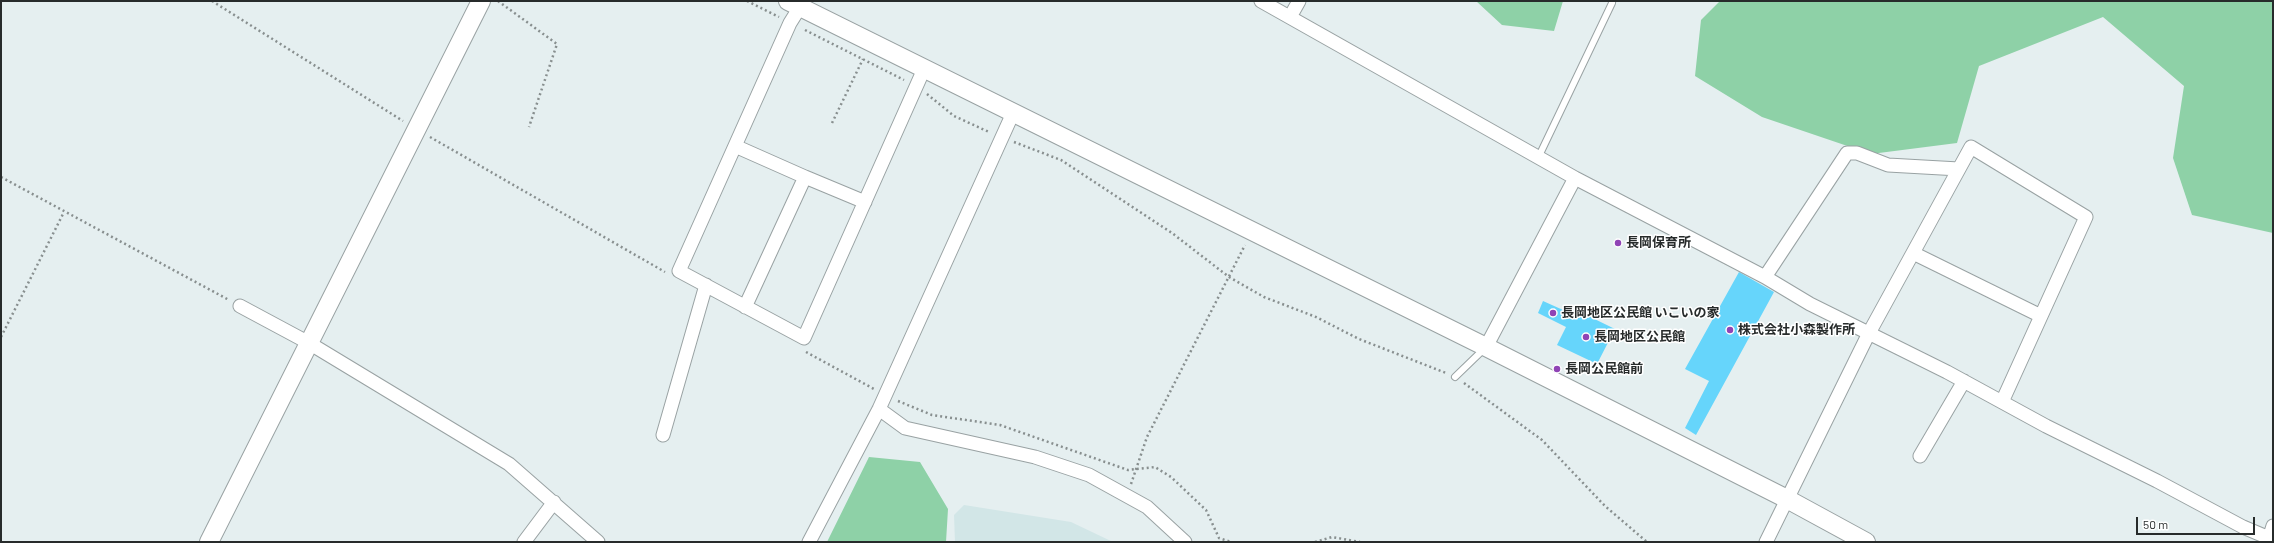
<!DOCTYPE html>
<html>
<head>
<meta charset="utf-8">
<style>
  body { margin:0 }
  #map { position:relative; width:2274px; height:543px; overflow:hidden; background:#e5eff0; font-family:Barlow,sans-serif }
  canvas { display:block }
  .frame { position:absolute; inset:0; border:2px solid #272b2b; pointer-events:none }
  .scale { position:absolute; left:2136px; top:517px; width:119px; height:18px; box-sizing:border-box; border:2px solid #272b2b; border-top:0; padding-left:5px; font-size:12px; line-height:14px; white-space:nowrap; color:#272b2b; -webkit-text-stroke:3px #fff; paint-order:stroke }
</style>
</head>
<body>
<div id="map">
<canvas width="2274" height="543"></canvas>
<div class="frame"></div>
<div class="scale">50 m</div>
</div>
<script>
const context = document.querySelector('canvas').getContext('2d');
context.lineJoin = 'round';
function paint(path, color) {
  context.fillStyle = color;
  context.fill(path, 'evenodd');
}
function stroke(path, color, width, dash) {
  context.strokeStyle = color;
  context.lineWidth = width;
  context.lineCap = dash ? 'butt' : 'round';
  context.setLineDash(dash || []);
  context.stroke(path);
}
function label(font, color, halo, rows, align = 'center') {
  context.font = font + ' Barlow,"Noto Sans JP",sans-serif';
  context.lineWidth = 3;
  context.setLineDash([]);
  context.textBaseline = 'middle';
  context.strokeStyle = halo;
  context.fillStyle = color;
  for (const [text, x, y, turn = 0] of rows) {
    context.save();
    context.translate(x, y);
    context.rotate((+turn || 0) * Math.PI / 180);
    context.textAlign = isNaN(turn) ? turn : align;
    if (halo) context.strokeText(text, 0, 0);
    context.fillText(text, 0, 0);
    context.restore();
  }
}
paint(new Path2D(`
  M964 505 1071 522 1113 542H955L954 515Z`), '#d2e6e7');
paint(new Path2D(`
  M1476 1H1563L1554 31 1502 25Z
  M1720 1H2273V233L2192 215 2173 158 2184 86 2103 17 1979 66 1957 143 1871 154 1762 117 1695 76 1701 20Z
  M869 457 920 462 948 509 946 542H827Z`), '#8ed1a7');
paint(new Path2D(`
  M1739 272 1774 292 1696 435 1685 428 1709 381 1685 369Z
  M1543 301 1572 314 1574 309 1615 329 1597 364 1557 345 1566 327 1538 313Z`), '#66d5fb');
const lane = new Path2D(`
  M1539 156 1612 3
  M1455 377 1485 348`);
const street = new Path2D(`
  M1261 1 1575 178 1765 277 1810 304 1947 372 2046 426 2157 481 2243 527 2269 538
  M800 7 790 23 679 271 804 338 924 69
  M1290 17 1299 1
  M735 146 805 177
  M1913 253 2041 316
  M1765 277 1847 153H1857L1888 165 1959 169
  M240 306 309 343 509 464 598 542
  M745 307 805 177 865 202
  M1486 347 1575 178
  M879 409 905 428 1035 457 1089 475 1147 507 1185 542
  M663 435 706 285
  M1920 456 1964 381
  M524 542 554 502
  M809 542 879 409 1013 113
  M1766 542 1869 333 1971 147 2086 217 2002 402
  M2268 542 2273 526`);
const secondary = new Path2D(`
  M788 1 1486 347 1787 499 1866 542
  M209 542 481 1`);
stroke(lane, '#99a2a3', 8);
stroke(street, '#99a2a3', 15);
stroke(secondary, '#99a2a3', 20);
stroke(new Path2D(`
  M212 1 403 121
  M498 1 557 44 529 127
  M747 1 779 17
  M805 30 904 80
  M927 94 954 116 989 132
  M832 123 863 59
  M430 137 665 272
  M1014 142 1061 160 1172 233 1229 277 1264 297 1316 317 1359 339 1446 373
  M1 177 229 300
  M1 337 64 212
  M806 352 874 389
  M1464 383 1542 440 1605 506 1647 542
  M898 401 932 415 1000 425 1128 470 1155 467 1171 477 1206 510 1219 538 1231 542
  M1131 484 1147 437 1245 245
  M1315 542 1332 537 1360 542`), '#888f8f', 2.5, [2, 3]);
stroke(lane, '#fff', 6);
stroke(street, '#fff', 13);
stroke(secondary, '#fff', 18);
for (const [x, y, r, color] of [
  [1618,243,4,"#8f43b5"],
  [1553,313,4,"#8f43b5"],
  [1730,330,4,"#8f43b5"],
  [1586,337,4,"#8f43b5"],
  [1557,369,4,"#8f43b5"]
]) {
  const dot = new Path2D();
  dot.arc(x, y, r, 0, 2 * Math.PI);
  context.fillStyle = color;
  context.fill(dot);
  stroke(dot, '#fff', 1.5);
}
label('bold 13px', '#272b2b', '#fff', [
  ["長岡保育所",1626,243],
  ["長岡地区公民館 いこいの家",1561,313],
  ["株式会社小森製作所",1738,330],
  ["長岡地区公民館",1594,337],
  ["長岡公民館前",1565,369]
], 'left');
</script>
</body>
</html>
